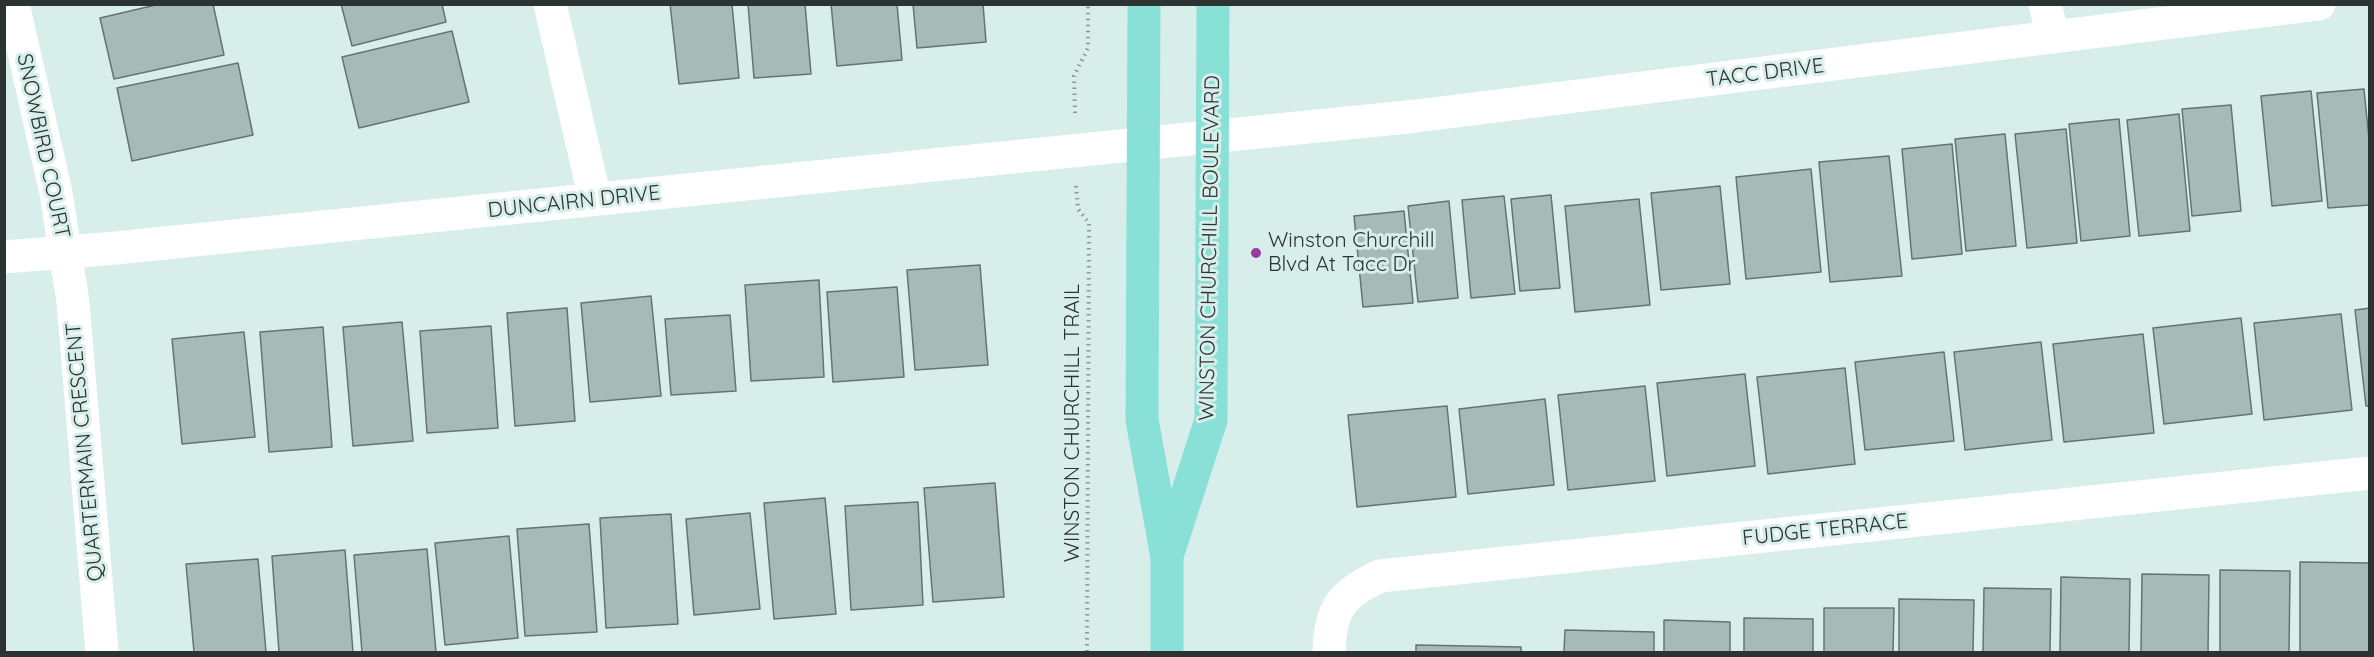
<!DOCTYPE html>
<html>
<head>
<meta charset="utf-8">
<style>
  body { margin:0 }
  #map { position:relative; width:2374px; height:657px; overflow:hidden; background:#d8eeea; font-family:Quicksand,sans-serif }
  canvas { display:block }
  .frame { position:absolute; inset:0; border:6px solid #2b3432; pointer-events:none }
</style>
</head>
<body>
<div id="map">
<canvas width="2374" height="657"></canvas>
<div class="frame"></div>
</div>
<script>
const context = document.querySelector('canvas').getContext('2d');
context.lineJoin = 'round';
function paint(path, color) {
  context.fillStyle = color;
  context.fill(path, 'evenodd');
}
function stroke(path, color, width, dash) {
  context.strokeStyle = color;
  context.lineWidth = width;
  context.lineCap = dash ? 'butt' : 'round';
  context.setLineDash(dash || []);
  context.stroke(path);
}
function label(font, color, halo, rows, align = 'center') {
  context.font = font + ' Quicksand,sans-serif';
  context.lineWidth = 6;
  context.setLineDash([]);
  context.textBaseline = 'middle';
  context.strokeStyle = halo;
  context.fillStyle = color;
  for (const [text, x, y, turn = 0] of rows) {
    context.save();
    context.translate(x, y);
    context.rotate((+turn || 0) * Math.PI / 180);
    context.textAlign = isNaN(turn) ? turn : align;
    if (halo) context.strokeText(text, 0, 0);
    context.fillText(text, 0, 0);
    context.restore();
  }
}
const building = new Path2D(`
  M160 4H213L224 55 114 79 100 18Z
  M341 4H442L446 22 352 46Z
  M670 4H732L739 78 679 84Z
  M748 4H805L811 74 754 78Z
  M831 4H897L902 60 837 66Z
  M913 4H983L986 42 917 48Z
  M452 31 469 102 359 128 342 57Z
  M238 63 253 135 132 161 117 88Z
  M2364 89 2370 149V205L2328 208 2317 93Z
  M2311 91 2322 201 2272 206 2261 96Z
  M2231 105 2241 211 2192 216 2182 109Z
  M2179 114 2190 231 2139 236 2127 120Z
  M2119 119 2130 236 2081 241 2069 124Z
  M2066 129 2077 243 2027 248 2015 134Z
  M2005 134 2016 246 1966 251 1955 139Z
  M1952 144 1962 254 1912 259 1902 149Z
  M1889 156 1902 276 1830 282 1819 162Z
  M1811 169 1821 272 1746 279 1736 177Z
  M1720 186 1730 284 1661 290 1651 193Z
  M1551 195 1560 288 1520 291 1511 199Z
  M1504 196 1515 294 1471 298 1462 200Z
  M1639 199 1650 305 1575 312 1565 206Z
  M1449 201 1458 298 1418 302 1408 206Z
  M1404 211 1413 303 1363 307 1354 216Z
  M980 265 988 365 915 370 907 270Z
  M819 280 824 377 751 381 745 285Z
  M897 287 904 377 833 382 827 292Z
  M651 296 661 396 590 402 581 303Z
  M567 308 575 421 515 426 507 313Z
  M2370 308V406H2366L2355 310Z
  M2341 314 2352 410 2264 420 2254 323Z
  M730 315 736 391 671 395 665 319Z
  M2241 318 2252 414 2164 424 2153 328Z
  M402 322 413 441 353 446 343 327Z
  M491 326 498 428 427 433 420 331Z
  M323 327 332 447 269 452 260 332Z
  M244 332 255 437 182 444 172 339Z
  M2143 334 2154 433 2064 442 2053 344Z
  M2041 342 2052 440 1965 450 1954 352Z
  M1944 352 1954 441 1865 450 1855 362Z
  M1845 368 1855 464 1768 474 1757 377Z
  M1745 374 1755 466 1667 476 1657 383Z
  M1645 386 1655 481 1568 490 1558 395Z
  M1545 399 1554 485 1468 494 1459 409Z
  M1447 406 1456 497 1357 507 1348 415Z
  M995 483 1004 597 933 602 924 488Z
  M825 498 836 614 774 619 764 503Z
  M918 502 923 605 851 610 845 506Z
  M750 513 760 609 694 615 686 519Z
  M671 514 678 624 606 628 600 518Z
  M589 524 597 632 525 636 517 529Z
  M509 536 518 638 445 645 435 543Z
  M427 549 436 652H362L354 555Z
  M345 550 353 652H279L272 556Z
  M258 559 266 652H194L186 564Z
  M2300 562 2370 563V652H2300Z
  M2220 570 2290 571 2289 652H2220Z
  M2142 574 2209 575 2208 652H2141Z
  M2061 577 2130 579 2129 652H2060Z
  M1984 588 2051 589 2050 652H1983Z
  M1899 599 1974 600 1973 652H1899Z
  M1824 608H1894L1893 652H1824Z
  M1744 618 1813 619V652H1744Z
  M1664 620 1730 622V652H1664Z
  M1565 630 1654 632V652H1564Z
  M1416 645 1521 647V652H1416Z`);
paint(building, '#a6bab6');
stroke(building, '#627572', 1.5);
stroke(new Path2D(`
  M1075 113 1074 76 1088 48V4
  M1076 186 1078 209 1089 223 1087 652`), '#889895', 4, [1.5, 4.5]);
stroke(new Path2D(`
  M13 4 56 193 73 302 102 652
  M550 4 595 199
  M2045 4 2053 37
  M4 257 116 248 1416 116 2319 4
  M1329 652C1330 609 1341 594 1380 576L2370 473`), '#fff', 33);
stroke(new Path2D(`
  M1144 4 1142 420 1167 557V652
  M1168 553 1211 420 1213 4`), '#89e0d6', 33);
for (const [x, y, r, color] of [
  [1256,253,6,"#9a3aa2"]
]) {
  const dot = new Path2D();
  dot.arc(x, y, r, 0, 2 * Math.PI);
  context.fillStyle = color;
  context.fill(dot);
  stroke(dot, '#d8eeea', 2);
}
label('21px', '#2b3432', '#d8eeea', [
  ["TACC DRIVE",1765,73,-7],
  ["SNOWBIRD COURT",43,146,78],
  ["DUNCAIRN DRIVE",574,202,-6],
  ["WINSTON CHURCHILL BOULEVARD",1210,248,-89],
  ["WINSTON CHURCHILL TRAIL",1073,423,-90],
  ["QUARTERMAIN CRESCENT",85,452,-95],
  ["FUDGE TERRACE",1825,530,-6]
]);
label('21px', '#2b3432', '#d8eeea', [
  ["Winston Churchill",1268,241],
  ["Blvd At Tacc Dr",1268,265]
], 'left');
</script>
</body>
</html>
